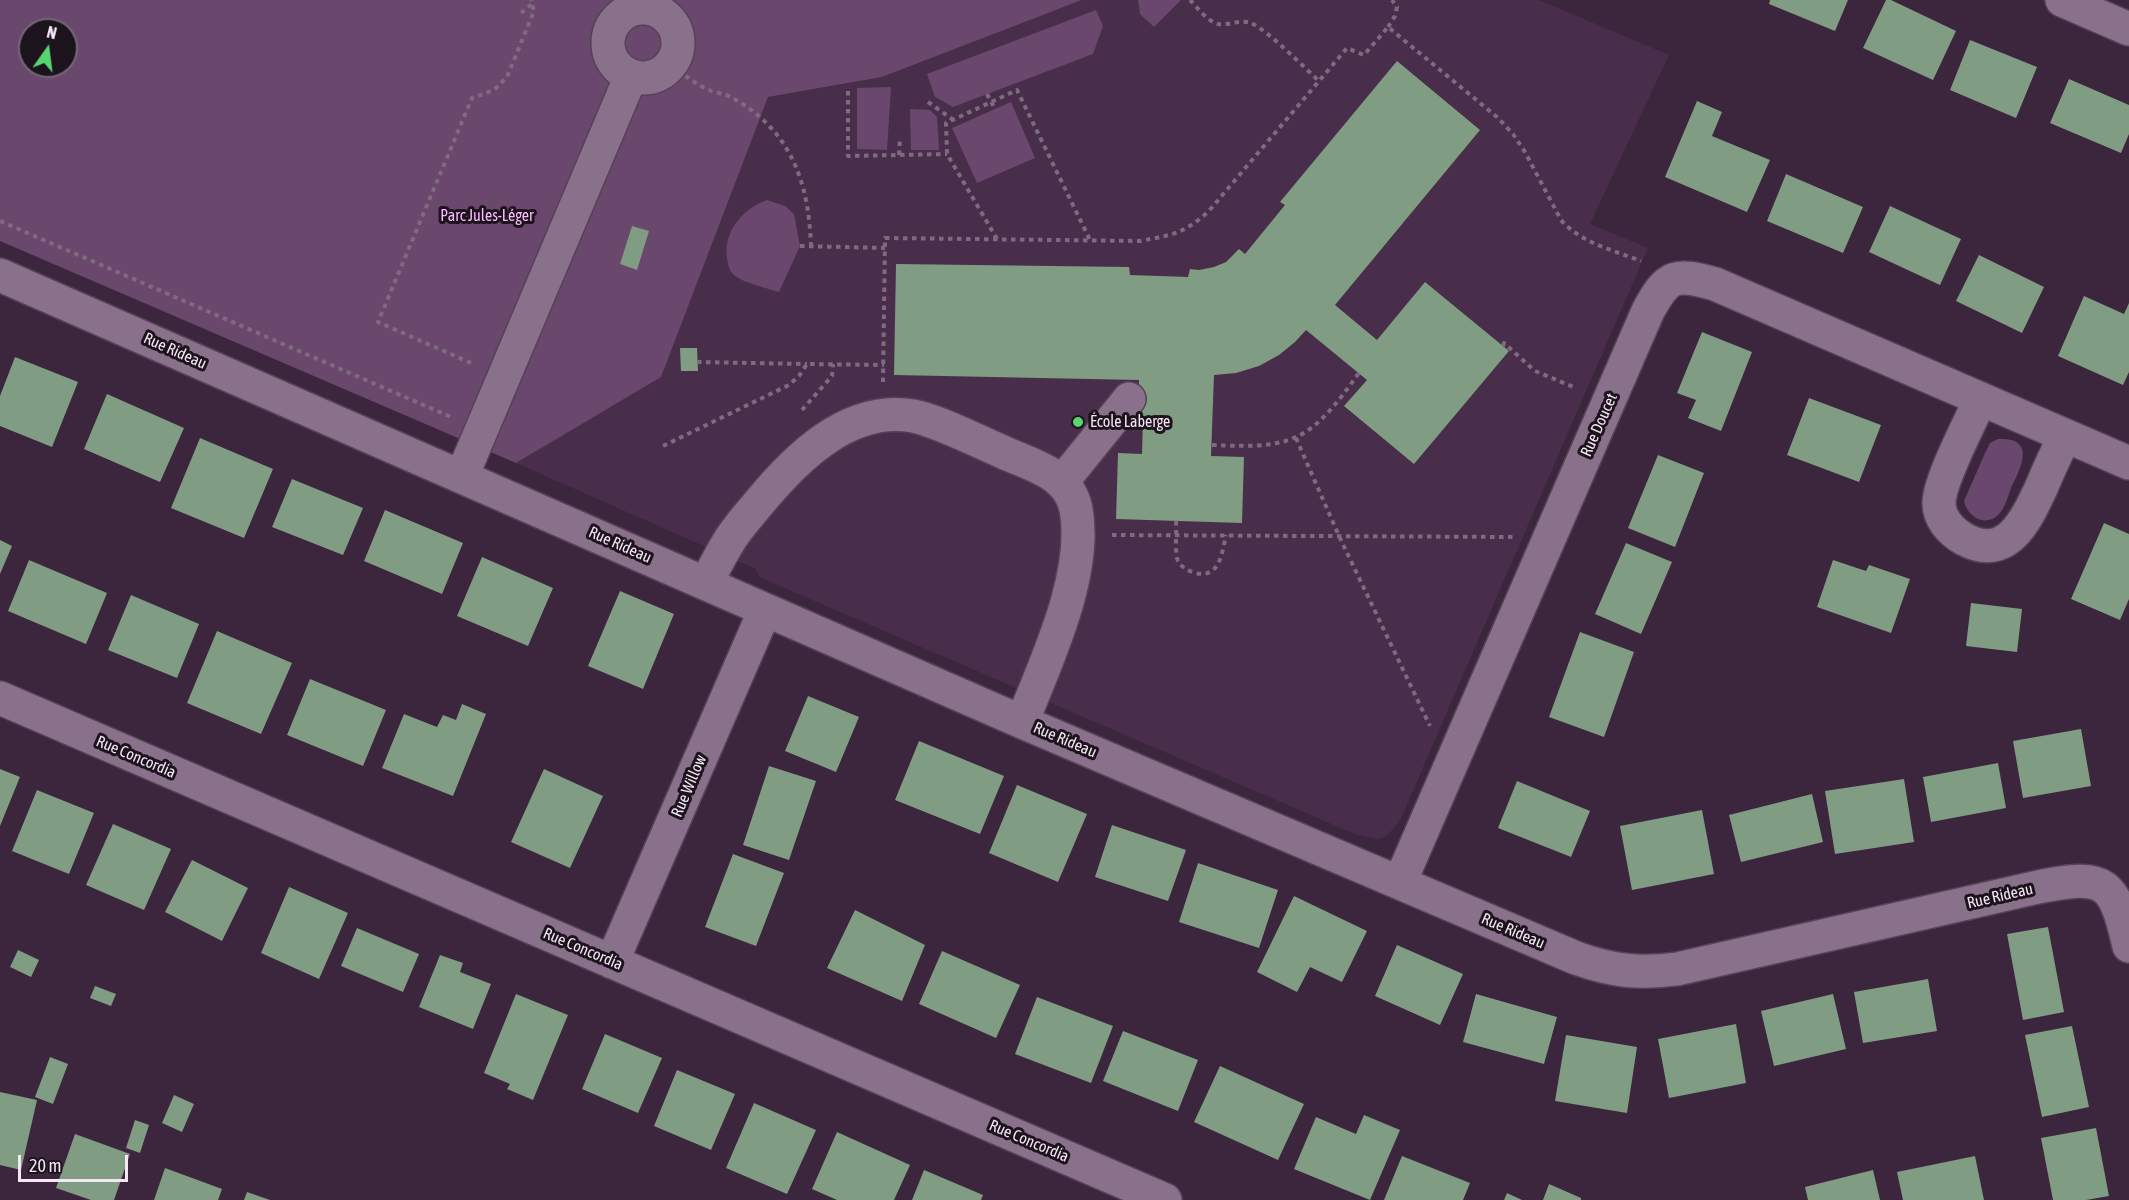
<!DOCTYPE html>
<html>
<head>
<meta charset="utf-8">
<style>
  body { margin:0 }
  #map { position:relative; width:2129px; height:1200px; overflow:hidden; background:#3b263d; font-family:"Asap Condensed",sans-serif }
  canvas { display:block }
  .north { position:absolute; left:18px; top:18px; width:60px; height:60px; box-sizing:border-box; background:#1d131d; border:2px solid #736874; border-radius:50%; rotate:14deg; font-size:16px; font-weight:700; line-height:24px; text-align:center; color:#f5e7f6 }
  .north::after { content:''; display:block; margin:auto; width:21px; height:27px; background:#57d570; clip-path:polygon(50% 0,100% 100%,50% 72%,0 100%) }
  .scale { position:absolute; left:18px; top:1155px; width:110px; height:27px; box-sizing:border-box; border:3px solid #f5e7f6; border-top:0; padding-left:8px; font-size:18px; line-height:21px; white-space:nowrap; color:#f5e7f6; -webkit-text-stroke:4px #1d131d; paint-order:stroke }
</style>
</head>
<body>
<div id="map">
<canvas width="2129" height="1200"></canvas>
<div class="north">N</div>
<div class="scale">20 m</div>
</div>
<script>
const context = document.querySelector('canvas').getContext('2d');
context.lineJoin = 'round';
function paint(path, color) {
  context.fillStyle = color;
  context.fill(path, 'evenodd');
}
function stroke(path, color, width, dash) {
  context.strokeStyle = color;
  context.lineWidth = width;
  context.lineCap = dash ? 'butt' : 'round';
  context.setLineDash(dash || []);
  context.stroke(path);
}
function label(font, color, halo, rows, align = 'center') {
  context.font = font + ' "Asap Condensed",sans-serif';
  context.lineWidth = 6;
  context.setLineDash([]);
  context.textBaseline = 'middle';
  context.strokeStyle = halo;
  context.fillStyle = color;
  for (const [text, x, y, turn = 0] of rows) {
    context.save();
    context.translate(x, y);
    context.rotate((+turn || 0) * Math.PI / 180);
    context.textAlign = isNaN(turn) ? turn : align;
    if (halo) context.strokeText(text, 0, 0);
    context.fillText(text, 0, 0);
    context.restore();
  }
}
paint(new Path2D(`
  M1082 0H1539L1669 55 1590 224 1648 248 1402 816 1396 826 1386 836 1378 839 1357 835 759 577 756 569 516 463 533 453 768 97 882 77Z`), '#482e4a');
paint(new Path2D(`
  M0 0H1082L882 77 768 97 661 377 516 463 0 241ZM30 30H66V66H30Z
  M1138 0H1181L1154 27 1140 14Z
  M1096 10 1103 26 1093 54 953 107 935 97 927 74Z
  M891 87 887 150 857 149V88Z
  M1011 102 1035 158 977 183 952 128Z
  M910 109 930 110 937 117 939 150H911Z
  M767 200 785 206 794 214 800 246 779 292C767 288 743 283 734 275 729 271 728 264 727 258 723 232 743 208 767 200Z
  M1998 439C2037 437 2021 468 2011 488 2008 496 2005 508 1999 514 1986 528 1967 517 1964 501L1985 453 1990 443Z`), '#6a476c');
paint(new Path2D(`
  M1770 0H1848L1835 31 1769 4Z
  M1886 0H1891L1956 31 1933 80 1863 48Z
  M1970 40 2037 67 2016 118 1950 90Z
  M1397 61 1480 130 1335 305 1377 340 1425 282 1509 351 1414 464 1344 406 1367 380 1306 330 1295 342 1279 355 1259 366 1236 373 1214 375 1211 456 1244 457 1242 523 1116 519 1118 453 1142 454 1143 418H1138L1139 380 894 375 896 264 1129 267 1130 275 1188 277 1190 269 1199 270 1214 267 1226 262 1239 249 1245 254 1285 205 1280 202Z
  M2069 79 2129 105V134L2121 153 2050 123Z
  M1697 101 1722 112 1712 136 1770 160 1747 212 1665 177Z
  M1786 174 1863 207 1843 253 1767 221Z
  M1890 206 1961 239 1940 285 1869 252Z
  M632 226 649 231 637 270 620 264Z
  M1979 255 2044 287 2022 333 1956 301Z
  M2084 296 2124 314 2129 303V372L2123 385 2058 356Z
  M1702 332 1752 352 1721 431 1688 418 1696 400 1677 393Z
  M680 348H697L698 371H681Z
  M15 357 78 382 52 447 0 426V396Z
  M107 394 184 428 160 482 84 449Z
  M1809 398 1881 425 1859 482 1787 455Z
  M200 438 273 469 244 538 171 508Z
  M1658 455 1704 473 1675 547 1628 528Z
  M292 479 363 508 343 555 272 527Z
  M385 510 463 543 442 594 364 561Z
  M2104 523 2129 534V599L2120 620 2071 599Z
  M0 540 12 546 0 574Z
  M1626 543 1672 562 1641 634 1595 614Z
  M482 557 553 588 528 646 457 616Z
  M29 560 107 593 86 644 8 611Z
  M1833 560 1866 571 1869 565 1910 579 1891 633 1817 607Z
  M620 591 674 614 643 689 588 666Z
  M131 595 199 624 177 678 108 650Z
  M1971 603 2022 609 2017 652 1966 646Z
  M217 631 292 663 261 734 187 703Z
  M1580 632 1634 652 1604 737 1549 717Z
  M310 679 386 710 363 766 287 735Z
  M808 696 859 717 836 772 785 751Z
  M462 704 486 714 453 796 382 768 404 714 437 727 443 715 456 720Z
  M2081 729 2091 786 2023 798 2013 741Z
  M919 741 1004 776 980 834 895 800Z
  M1998 763 2006 808 1931 822 1923 777Z
  M769 766 816 781 789 860 743 845Z
  M0 769 20 777 0 826Z
  M544 769 603 796 570 868 511 842Z
  M1904 779 1914 842 1835 854 1825 791Z
  M1517 781 1590 811 1571 857 1498 828Z
  M1017 785 1087 814 1058 882 989 853Z
  M37 790 94 813 69 874 12 851Z
  M1812 794 1823 842 1741 862 1729 815Z
  M1702 810 1714 874 1632 890 1620 826Z
  M113 824 171 849 144 910 86 885Z
  M1112 825 1186 850 1168 901 1095 877Z
  M733 854 784 873 756 946 705 927Z
  M192 860 248 888 222 941 165 912Z
  M1198 863 1278 890 1259 948 1179 922Z
  M289 887 348 913 319 979 261 953Z
  M1294 896 1367 931 1342 982 1310 967 1297 992 1257 972Z
  M855 910 925 945 902 1001 827 968Z
  M2048 927 2064 1012 2023 1020 2007 934Z
  M357 928 419 954 403 992 341 966Z
  M1397 945 1463 974 1440 1025 1375 996Z
  M18 950 39 960 31 977 10 967Z
  M942 951 1020 985 996 1038 919 1004Z
  M440 955 463 963 460 972 491 984 473 1029 419 1007Z
  M1928 979 1937 1031 1863 1043 1854 992Z
  M95 986 116 994 111 1006 90 998Z
  M516 994 568 1015 533 1100 507 1089 510 1084 484 1073Z
  M1476 994 1557 1017 1544 1064 1463 1042Z
  M1833 994 1846 1049 1774 1066 1761 1011Z
  M1037 997 1113 1026 1091 1083 1015 1054Z
  M1736 1024 1746 1083 1669 1098 1658 1039Z
  M2072 1026 2089 1107 2042 1117 2025 1035Z
  M1123 1031 1198 1060 1178 1111 1103 1081Z
  M605 1034 662 1058 638 1113 582 1089Z
  M1566 1035 1637 1047 1627 1113 1555 1101Z
  M50 1057 68 1064 53 1104 35 1097Z
  M1220 1066 1304 1104 1278 1160 1194 1122Z
  M677 1070 735 1094 711 1150 654 1126Z
  M0 1092 37 1100 21 1170 0 1165Z
  M174 1095 194 1104 182 1132 162 1123Z
  M754 1103 816 1130 787 1194 726 1168Z
  M1364 1115 1400 1130 1370 1200 1294 1169 1316 1117 1356 1134Z
  M135 1120 149 1125 140 1153 126 1148Z
  M2096 1128 2109 1196 2086 1200H2053L2041 1138Z
  M837 1132 910 1165 894 1200H837L812 1189Z
  M75 1134 130 1154 114 1200H91L56 1188Z
  M1402 1156 1470 1183 1463 1200H1384Z
  M1975 1156 1984 1200H1903L1897 1172Z
  M165 1168 222 1189 218 1200H154Z
  M924 1170 983 1195 981 1200H912Z
  M1873 1170 1880 1200H1808L1805 1187Z
  M1549 1184 1581 1198V1200H1543Z
  M247 1192 270 1200H244Z
  M1507 1193 1522 1200H1504Z`), '#809c82');
const minor = new Path2D(`
  M2062 0 2129 29
  M608 43a35 35 0 1 1 70 0a35 35 0 1 1-70 0Z
  M0 275 1022 722 1576 958C1612 971 1639 974 1677 969L2038 887C2106 873 2114 881 2129 946
  M1980 400C1970 423 1939 481 1939 503 1939 518 1950 531 1964 539 2008 563 2027 518 2042 486 2049 469 2057 452 2065 436
  M462 476 631 76
  M1062 482 1129 399
  M706 583C713 570 720 556 728 543 736 529 748 516 758 504 795 459 848 405 913 416 939 421 979 442 1005 453 1034 466 1069 474 1076 509 1088 574 1046 662 1022 722
  M0 698 1165 1200
  M1400 882 1648 311C1668 274 1675 273 1715 284L2129 463
  M612 962 765 610`);
stroke(minor, '#554256', 36);
stroke(new Path2D(`
  M629 0 630 10
  M1190 0C1198 8 1207 21 1218 24 1227 26 1240 19 1251 23 1266 29 1305 68 1319 81
  M521 13 532 4
  M1388 27 1395 16 1397 7 1392 0
  M671 65C683 74 695 84 709 90 716 93 725 94 731 97 791 130 809 182 811 247
  M848 91V156L947 154
  M987 94 995 109
  M928 102 952 119
  M899 155 900 137
  M0 221 451 417
  M997 239 947 154 946 123 1017 90 1090 240
  M800 246 885 248
  M1503 346 1504 343 1535 371 1576 388
  M697 362 807 364
  M471 363 378 322 472 98 494 90 507 77 534 11 531 0
  M883 382 885 238 1140 241C1172 235 1183 234 1208 212L1347 48 1364 55 1388 27 1497 117 1513 134 1525 152 1561 220C1581 243 1613 250 1641 261
  M802 410 832 376 833 364
  M1296 438 1339 536 1430 726
  M1212 445C1295 449 1310 441 1359 373
  M663 446 789 385 799 376 807 364 884 365
  M1176 521C1177 531 1174 556 1179 563 1183 568 1189 571 1195 573 1220 579 1222 553 1226 535
  M1112 535 1513 537`), '#7e6b80', 4, [4.5, 4.5]);
stroke(minor, '#8a718b', 33);
for (const [x, y, r, color] of [
  [1078,422,6,"#57d570"]
]) {
  const dot = new Path2D();
  dot.arc(x, y, r, 0, 2 * Math.PI);
  context.fillStyle = color;
  context.fill(dot);
  stroke(dot, '#1d131d', 2);
}
label('16px', '#fbbdfe', '#1d131d', [
  ["Parc Jules-Léger",487,216]
]);
label('16px', '#f5e7f6', '#1d131d', [
  ["Rue Rideau",175,351,24],
  ["Rue Doucet",1599,425,-66],
  ["Rue Rideau",620,545,24],
  ["Rue Rideau",1065,740,23],
  ["Rue Concordia",136,757,23],
  ["Rue Willow",689,786,-67],
  ["Rue Rideau",2000,896,-13],
  ["Rue Rideau",1513,931,23],
  ["Rue Concordia",583,949,23],
  ["Rue Concordia",1029,1141,23]
]);
label('16px', '#f5e7f6', '#1d131d', [
  ["École Laberge",1090,422]
], 'left');
</script>
</body>
</html>
